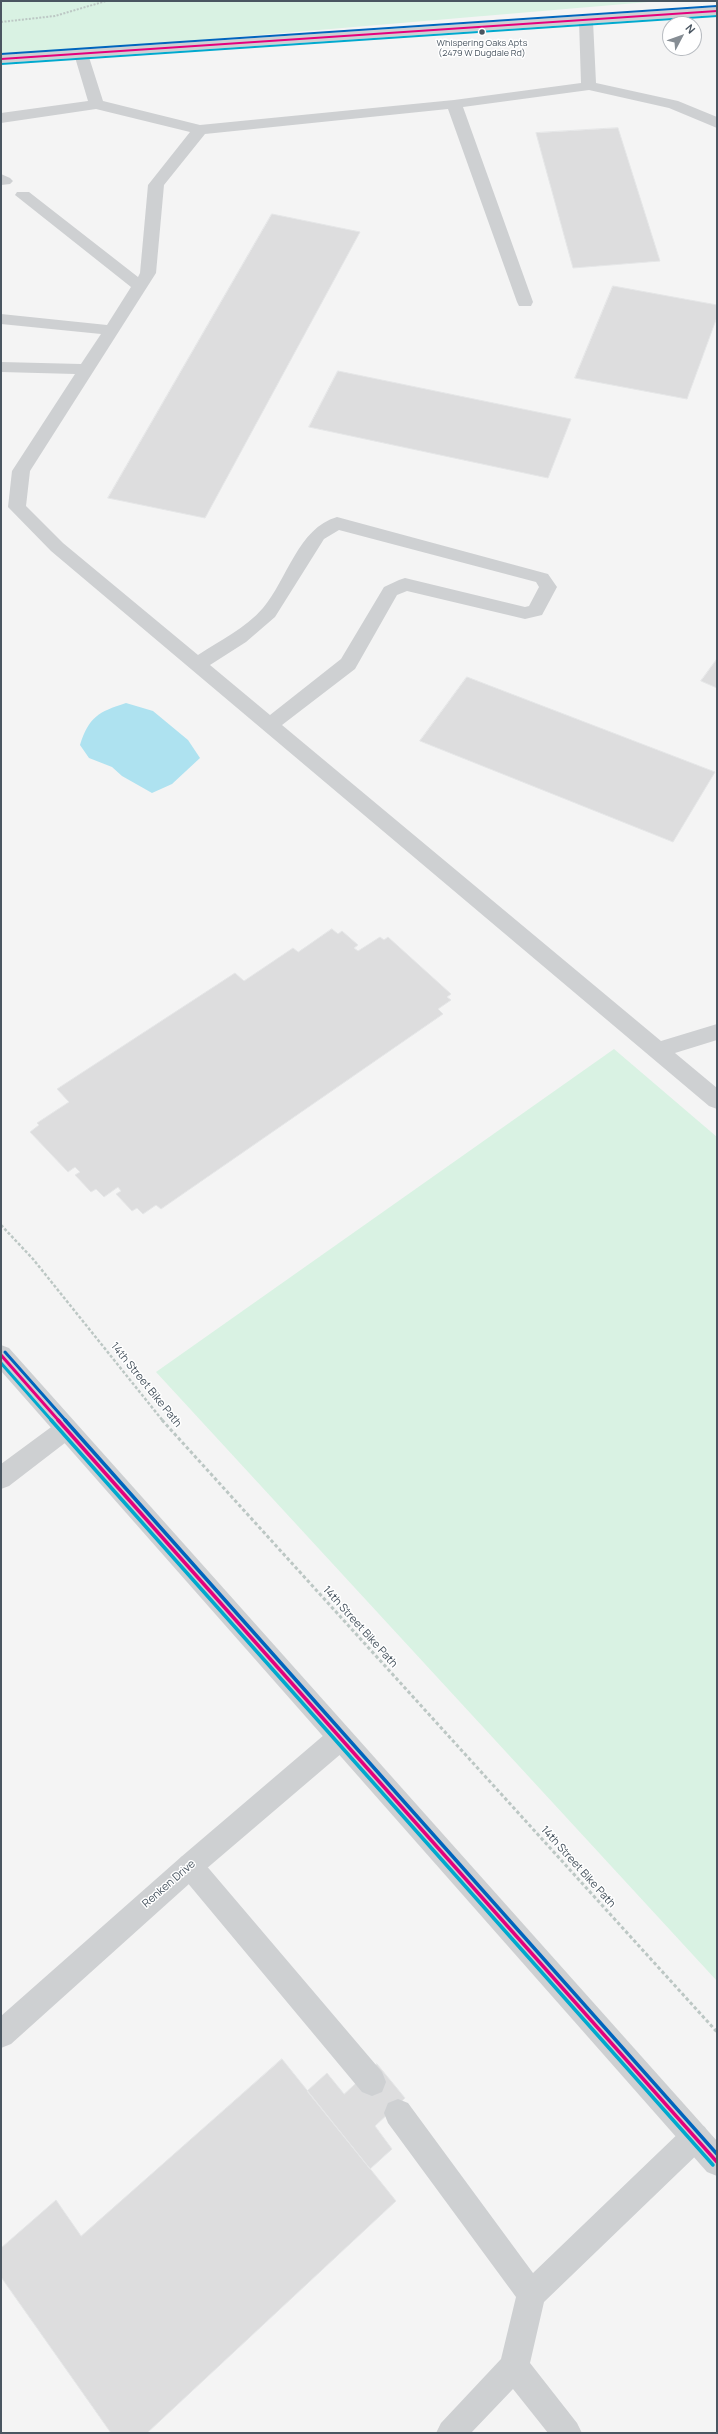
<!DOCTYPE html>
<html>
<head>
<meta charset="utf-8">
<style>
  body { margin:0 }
  #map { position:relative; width:718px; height:2434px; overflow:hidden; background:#f4f4f4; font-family:Manrope,sans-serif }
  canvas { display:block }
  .frame { position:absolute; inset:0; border:2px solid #4a5661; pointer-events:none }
  .north { position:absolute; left:662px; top:16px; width:40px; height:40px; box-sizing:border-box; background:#fff; border:1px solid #b7bbc0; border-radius:50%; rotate:49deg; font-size:11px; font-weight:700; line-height:16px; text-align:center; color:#4a5661 }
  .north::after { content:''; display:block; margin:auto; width:14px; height:18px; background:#868d94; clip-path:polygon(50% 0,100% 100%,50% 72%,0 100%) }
</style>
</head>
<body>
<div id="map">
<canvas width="718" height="2434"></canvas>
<div class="frame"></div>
<div class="north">N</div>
</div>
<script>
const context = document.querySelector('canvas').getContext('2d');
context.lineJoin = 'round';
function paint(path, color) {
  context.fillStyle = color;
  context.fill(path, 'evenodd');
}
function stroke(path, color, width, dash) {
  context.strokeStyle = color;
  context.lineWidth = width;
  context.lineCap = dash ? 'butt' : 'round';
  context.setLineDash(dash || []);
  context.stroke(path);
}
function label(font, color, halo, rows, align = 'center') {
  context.font = font + ' Manrope,sans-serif';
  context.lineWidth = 3;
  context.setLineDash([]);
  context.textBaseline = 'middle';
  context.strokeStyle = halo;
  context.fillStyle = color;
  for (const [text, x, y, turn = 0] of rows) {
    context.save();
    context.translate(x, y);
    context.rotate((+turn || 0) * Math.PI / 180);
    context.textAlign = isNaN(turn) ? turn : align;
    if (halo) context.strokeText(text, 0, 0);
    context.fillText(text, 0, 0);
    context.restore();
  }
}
paint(new Path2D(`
  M1 1H660L1 57Z
  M614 1049 717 1137V1981L156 1372Z`), '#d9f2e3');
paint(new Path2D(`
  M126 703 153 711 188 740 200 758 172 784 152 793 122 776 112 767 89 758 80 745C89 717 98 712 126 703Z`), '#aee2f0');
const building = new Path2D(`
  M618 128 660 261 573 268 536 133Z
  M272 214 360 232 205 518 108 498Z
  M613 286 717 305V317L687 399 575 378Z
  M338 371 571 419 548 478 309 427Z
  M717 659V688L701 681Z
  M467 677 715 772 673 842 420 741Z
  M332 929 338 934 342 931 358 945 354 948 358 951 380 937 384 940 388 937 451 994 447 997 451 1000 438 1009 443 1014 161 1209 156 1205 143 1214 137 1208 132 1211 116 1194 121 1191 118 1187 104 1197 96 1189 91 1192 75 1175 80 1172 75 1167 68 1172 30 1132 39 1125 37 1123 69 1102 57 1089 235 973 244 981 293 948 298 952Z
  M282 2059 396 2201 147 2433H111L1 2277V2248L56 2200 81 2236Z
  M377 2064 405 2098 375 2126 392 2149 370 2169 307 2091 327 2073 344 2094Z`);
paint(building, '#ddddde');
stroke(building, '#e5e6e7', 1);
stroke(new Path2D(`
  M1 22 55 16 106 1`), '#bcc7c4', 2, [2, 1.5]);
stroke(new Path2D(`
  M1 1225 33 1259 163 1421`), '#bcc7c4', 2.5, [3, 2]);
stroke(new Path2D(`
  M162 1420 717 2032`), '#bcc7c4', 3, [3.5, 2.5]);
paint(new Path2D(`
  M586 17 593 21 596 83 678 101 717 117V128L669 108 589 90 463 107 533 302 531 306H519L517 302 448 109 205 134 164 185 156 273 30 471 26 506 63 543 198 655C219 641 246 628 263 608 287 580 298 528 337 517L548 574 557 587 542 615 525 619 407 591 397 595 355 669 282 725 661 1041 717 1024V1040L675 1053 717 1088V1109L709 1106 51 551 8 507 12 471 75 374 1 372V362L81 364 101 334 1 324V314L107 325 131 287 15 195 17 192H29L138 277 140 273 148 185 190 132 96 109 1 123V113L88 101 74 54 81 50 88 54 103 101 200 125 454 100 581 83 579 21ZM339 530 536 582 539 587 529 606 525 607 405 578 399 580 384 587 341 659 270 715 210 665 246 642 275 617 324 539Z
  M1 174 10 178 13 181 10 184 1 185Z
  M190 1853 199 1857 382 2072 386 2082 382 2092 372 2096 362 2092 181 1875 177 1866 181 1857Z
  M398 2099 408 2103 533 2273 685 2127 695 2123 705 2127 709 2137 705 2147 544 2302 530 2363 577 2423 582 2433H548L513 2389 471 2433H436L441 2423 501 2359 516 2297 388 2123 384 2113 388 2103Z`), '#ced0d2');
paint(new Path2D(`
  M717 7V15L1 63V55Z
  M66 1419 74 1422 78 1429 74 1436 9 1486 1 1489V1464L58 1422Z
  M340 1726 349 1729 353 1738 349 1747 199 1875 11 2044 1 2048V2016L181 1857 331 1729Z`), '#ced0d2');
paint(new Path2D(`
  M1 1345 9 1348 717 2141V2176L707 2172 1 1371Z`), '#ced0d2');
stroke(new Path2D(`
  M1 59 717 11`), '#e5007d', 2);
stroke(new Path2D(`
  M1 1355 59 1421`), '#e5007d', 3);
stroke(new Path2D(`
  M58 1420 717 2162`), '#e5007d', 3.5);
stroke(new Path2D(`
  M1 64 717 16`), '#00a9ce', 2);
stroke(new Path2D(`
  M1 1363 52 1421`), '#00a9ce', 3);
stroke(new Path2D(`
  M51 1420 713 2165`), '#00a9ce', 3.5);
stroke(new Path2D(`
  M1 54 717 6`), '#0065bd', 2);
stroke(new Path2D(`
  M5 1352 66 1421`), '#0065bd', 3);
stroke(new Path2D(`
  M65 1420 717 2154`), '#0065bd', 3.5);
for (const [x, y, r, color] of [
  [482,32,3.5,"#4a5661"]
]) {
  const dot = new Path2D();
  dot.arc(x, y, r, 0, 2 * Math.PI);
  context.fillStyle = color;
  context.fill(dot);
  stroke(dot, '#fff', 1.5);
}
label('9px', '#4a5661', '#fff', [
  ["Whispering Oaks Apts",482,43],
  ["(2479 W Dugdale Rd)",482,53]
]);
label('11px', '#4a5661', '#fff', [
  ["14th Street Bike Path",146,1385,51],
  ["14th Street Bike Path",360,1627,48],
  ["14th Street Bike Path",578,1867,48],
  ["Renken Drive",169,1884,-41]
]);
</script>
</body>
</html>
